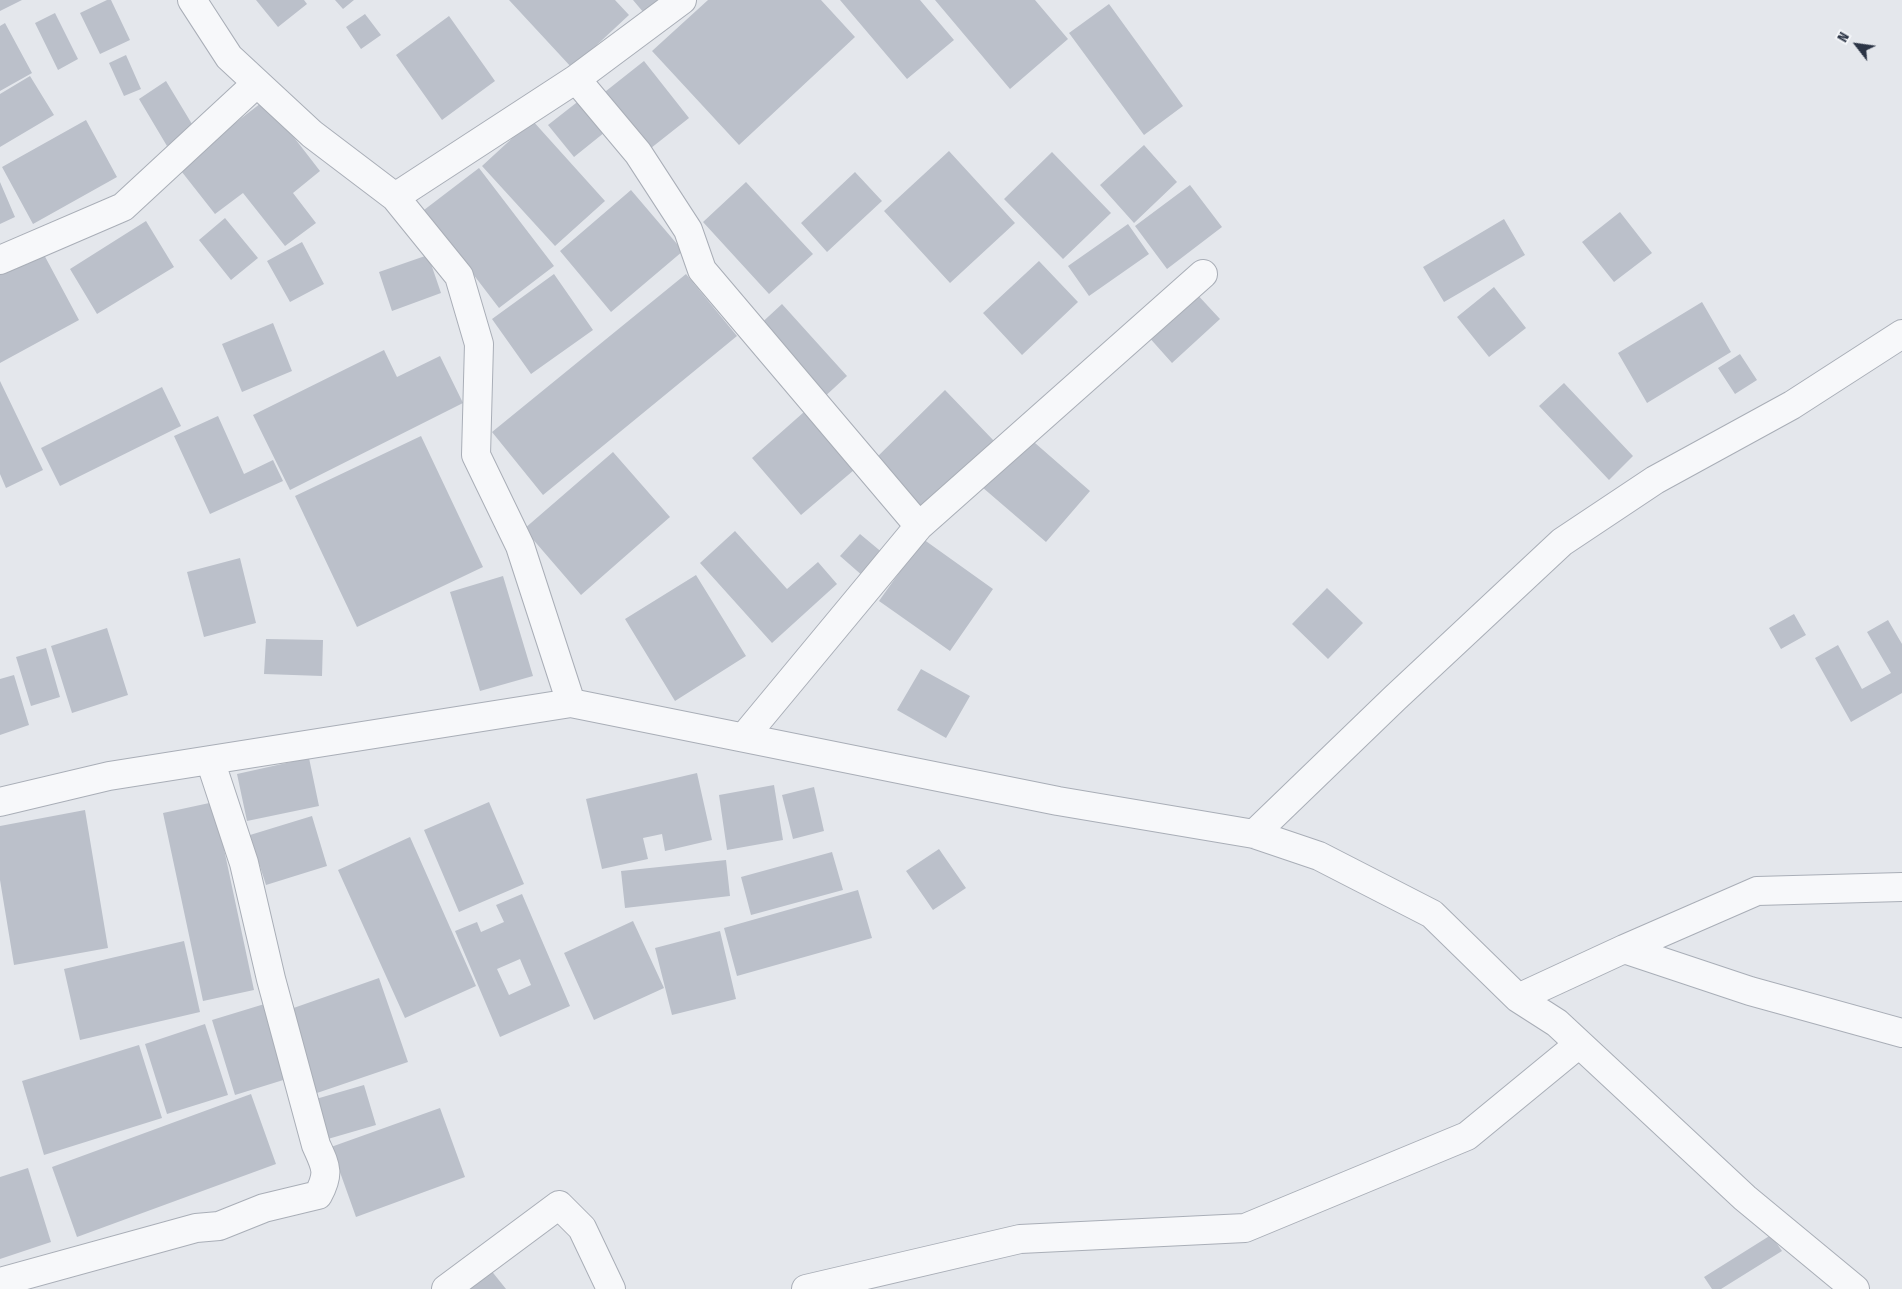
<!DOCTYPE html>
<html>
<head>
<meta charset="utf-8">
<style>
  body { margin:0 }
  #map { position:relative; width:1902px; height:1289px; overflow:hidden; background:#e4e7ec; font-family:"Fira Sans Condensed",sans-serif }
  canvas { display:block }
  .north { position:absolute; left:1832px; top:20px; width:50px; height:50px; -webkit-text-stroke:4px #f4f6f9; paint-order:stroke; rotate:300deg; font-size:14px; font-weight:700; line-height:20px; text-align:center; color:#2b3445 }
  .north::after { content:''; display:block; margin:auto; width:18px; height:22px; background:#2b3445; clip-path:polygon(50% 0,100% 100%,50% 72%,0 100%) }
</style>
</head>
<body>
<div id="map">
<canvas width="1902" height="1289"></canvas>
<div class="north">N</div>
</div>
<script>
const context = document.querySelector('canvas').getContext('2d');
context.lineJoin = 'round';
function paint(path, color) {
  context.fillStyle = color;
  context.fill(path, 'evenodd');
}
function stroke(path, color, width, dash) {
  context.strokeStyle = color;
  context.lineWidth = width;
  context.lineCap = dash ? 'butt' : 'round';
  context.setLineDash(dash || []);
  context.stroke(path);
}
paint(new Path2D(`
  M0 0H22L0 11Z
  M107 0H111L130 40 100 54 80 13Z
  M256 0H304L307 4 278 27Z
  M335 0H354L343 9Z
  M509 0H615L629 15 572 68Z
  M633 0H671L649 19Z
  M708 0H821L855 37 739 145 652 51Z
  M840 0H920L954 40 907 79Z
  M935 0H1035L1068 39 1010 89Z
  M1109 4 1183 106 1144 135 1069 33Z
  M55 13 78 59 58 70 35 23Z
  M365 14 381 35 361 49 346 27Z
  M449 16 495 81 442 120 396 55Z
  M5 23 32 73 0 91V26Z
  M126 55 141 89 124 96 109 63Z
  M644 61 689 118 646 152 601 95Z
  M30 76 54 115 0 147V94Z
  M166 81 195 129 167 146 139 99Z
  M585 96 610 128 574 157 548 125Z
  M265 100 320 171 293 193 316 223 285 246 243 193 215 214 178 167Z
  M86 120 117 177 33 224 2 167Z
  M532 120 605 201 555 246 482 166Z
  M1144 145 1177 182 1134 223 1100 185Z
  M949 151 1015 223 950 283 884 211Z
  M1052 152 1111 213 1063 259 1004 199Z
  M479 168 554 266 499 308 424 210Z
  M855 172 882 201 827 252 801 223Z
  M0 182 15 217 0 224Z
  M746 182 813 254 769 294 703 222Z
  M1190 185 1222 227 1167 269 1135 226Z
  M631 190 683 251 611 312 560 251Z
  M1620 212 1652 253 1614 282 1582 242Z
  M225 218 258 258 231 280 199 240Z
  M1504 219 1525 255 1444 302 1423 267Z
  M146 221 174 267 97 314 70 269Z
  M1128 224 1149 254 1089 296 1068 266Z
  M302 242 324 284 290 302 267 261Z
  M42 251 79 320 0 363V269Z
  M428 255 441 293 392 311 379 272Z
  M1039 261 1078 302 1022 355 983 313Z
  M554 274 593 330 531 374 492 319Z
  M686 274 737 336 543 495 492 432Z
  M1494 287 1526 328 1489 357 1457 317Z
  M1194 291 1220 319 1172 363 1147 335Z
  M1702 302 1731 352 1647 403 1618 353Z
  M782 304 847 376 821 400 756 328Z
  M273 323 292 371 242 392 222 344Z
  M384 350 397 377 440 356 463 403 290 490 253 415Z
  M1740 354 1757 380 1735 394 1718 368Z
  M0 381 43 470 6 488 0 474Z
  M1564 383 1633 456 1609 480 1539 406Z
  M162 387 181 426 60 486 41 448Z
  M945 390 995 442 922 514 872 462Z
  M804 412 854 470 801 515 752 458Z
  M218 416 244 474 273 460 283 481 210 514 174 436Z
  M421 436 483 567 357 627 295 496Z
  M1027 436 1090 491 1046 542 982 487Z
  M613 452 670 517 581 595 524 529Z
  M735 531 787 589 818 562 837 584 772 643 700 563Z
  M860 534 884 554 864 577 840 556Z
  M923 539 993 589 950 651 879 601Z
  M240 558 256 623 204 637 187 572Z
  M696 575 746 656 675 701 625 619Z
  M503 576 533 676 480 691 450 592Z
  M1327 588 1363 623 1328 659 1292 624Z
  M1794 614 1806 635 1781 649 1769 628Z
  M1888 620 1902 644V693L1851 722 1815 658 1838 645 1862 689 1891 673 1867 632Z
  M107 628 128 695 72 713 51 646Z
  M266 639 323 640 322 676 264 674Z
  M46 648 60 697 31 706 16 657Z
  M921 669 970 696 946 738 897 710Z
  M14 675 29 725 0 735V679Z
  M309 758 319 806 247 821 237 774Z
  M697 773 712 840 665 851 662 834 643 838 648 859 602 869 586 799Z
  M774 785 783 840 727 850 719 795Z
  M814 787 824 831 793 839 782 795Z
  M214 802 254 990 203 1001 163 813Z
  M489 802 524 884 459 912 424 830Z
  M85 810 108 948 14 965 0 880V826Z
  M312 816 327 866 266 885 250 835Z
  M410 837 476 986 405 1018 338 870Z
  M939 849 966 888 933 910 906 871Z
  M832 852 843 890 751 915 741 877Z
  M726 860 730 896 625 908 621 871Z
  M858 890 872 938 737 976 724 928Z
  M522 894 570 1006 500 1037 455 931 477 922 481 932 504 922 496 905ZM520 959 531 985 509 995 497 969Z
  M633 921 664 988 594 1020 564 953Z
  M720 931 736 999 672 1015 655 948Z
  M184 941 200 1012 80 1040 64 969Z
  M379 978 408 1062 314 1094 285 1011Z
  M271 1002 293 1077 235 1095 212 1020Z
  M205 1024 228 1095 167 1114 145 1044Z
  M139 1045 162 1118 44 1155 22 1081Z
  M364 1085 376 1125 321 1141 309 1101Z
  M251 1094 276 1164 77 1237 52 1167Z
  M440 1108 465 1177 356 1217 331 1147Z
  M28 1168 51 1242 0 1259V1177Z
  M1771 1235 1782 1251 1721 1289H1712L1704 1277Z
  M486 1264 506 1289H455Z`), '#bbc0ca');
const minor = new Path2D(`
  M192 0 229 57 312 134 395 197 459 276 479 344 476 455 520 546 571 703
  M576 79 638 153 688 230 702 270 919 526
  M395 197 576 79 682 0
  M0 260 123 207 257 83
  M744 737 919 526 1203 274
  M0 802 109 776 571 703 1058 801 1254 834 1319 856 1432 914 1518 998 1557 1023 1745 1198 1855 1289
  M1254 834 1395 698 1562 542 1655 480 1792 405 1902 334
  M1624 949 1757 891 1902 887
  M1518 998 1624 949 1750 991 1902 1033
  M0 1282 196 1228 219 1226 264 1208 318 1195C330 1173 326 1167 316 1145L271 979 244 863 210 760
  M446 1289 559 1205 582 1228 611 1289
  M806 1289 1020 1239 1245 1228 1467 1136 1579 1044`);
stroke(minor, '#a9aeb7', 30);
stroke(minor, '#f7f8fa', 28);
</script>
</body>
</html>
